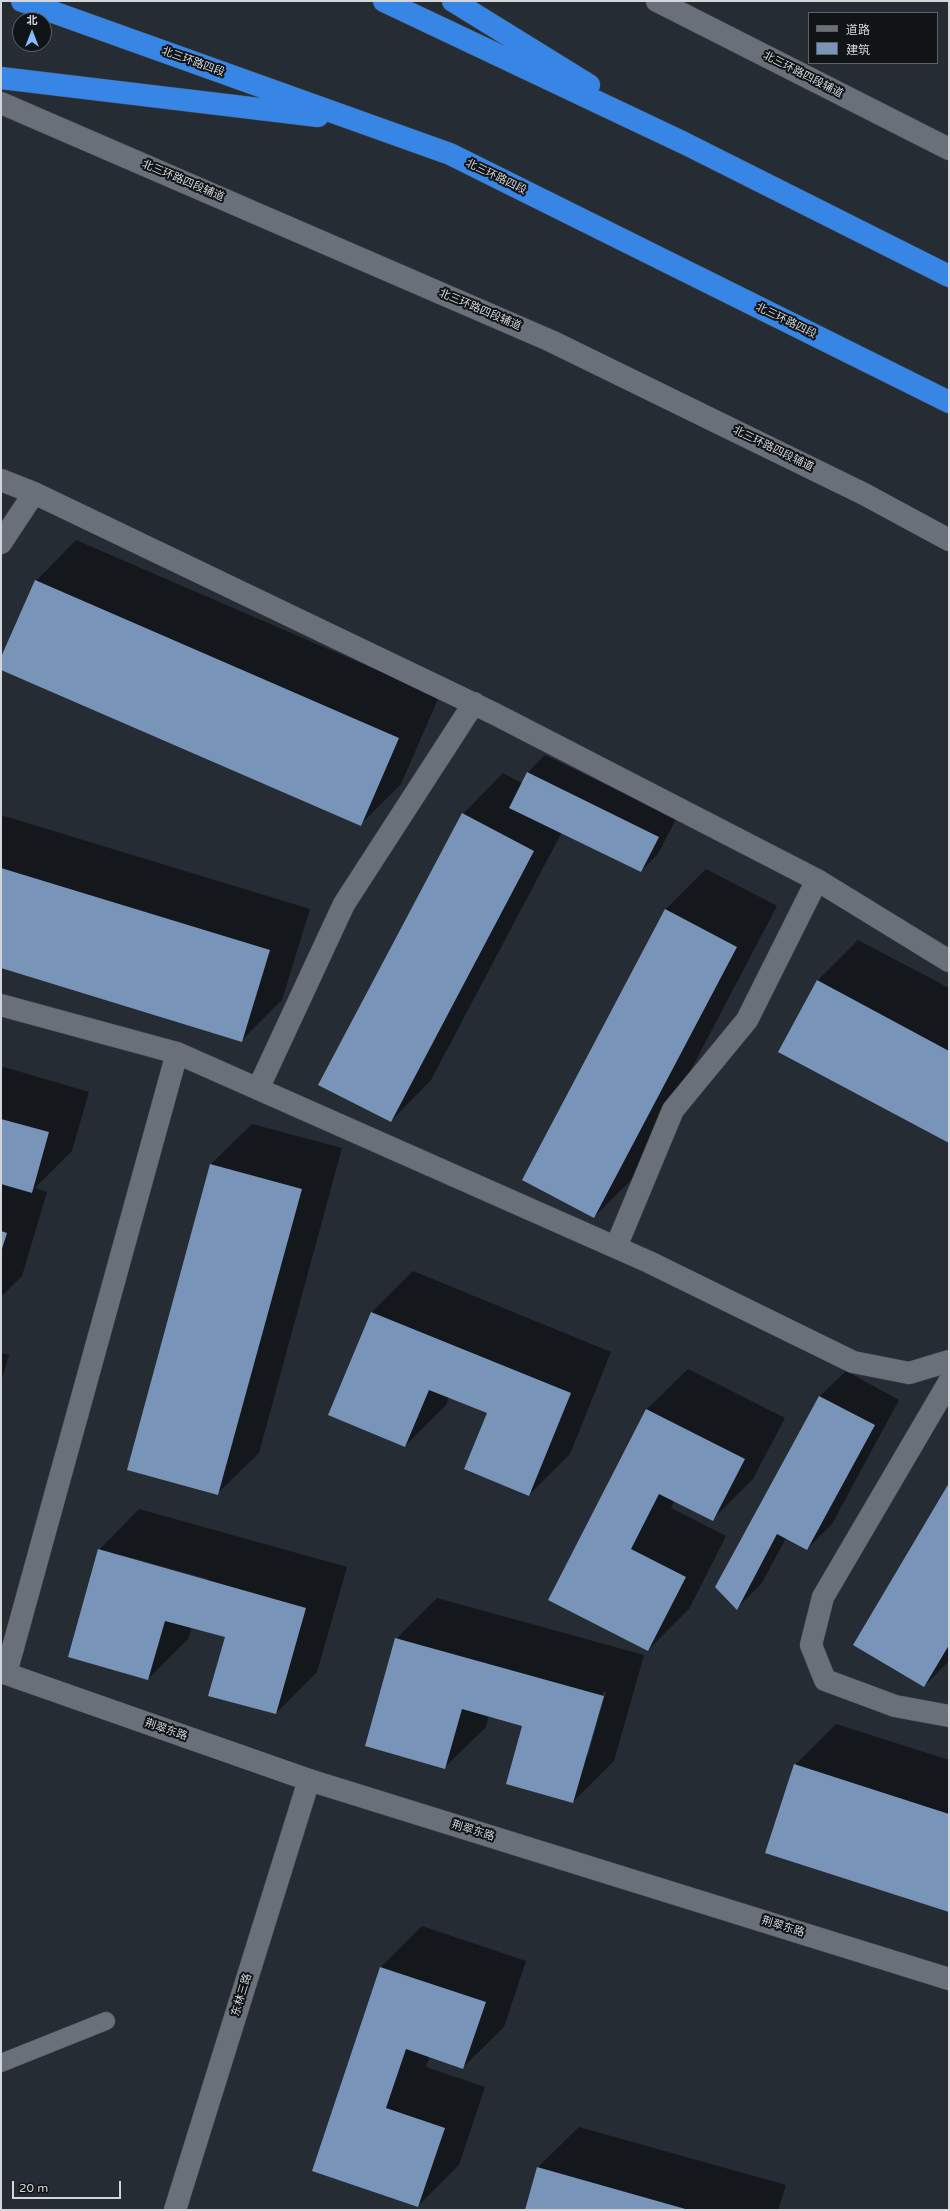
<!DOCTYPE html>
<html>
<head>
<meta charset="utf-8">
<style>
  body { margin:0 }
  #map { position:relative; width:950px; height:2211px; overflow:hidden; background:#262c33; font-family:"Varela Round","Noto Sans SC",sans-serif }
  canvas { display:block }
  .frame { position:absolute; inset:0; border:2px solid #d3d6db; pointer-events:none }
  .legend { position:absolute; left:808px; top:12px; width:130px; height:52px; box-sizing:border-box; background:#111417; border:1px solid #5f6265; margin:0; padding:5px 7px; list-style:none; font-size:12px; color:#d3d6db }
  .legend li { display:flex; align-items:center; gap:8px; height:20px }
  .legend b { width:20px; border:1px solid #5f6265 }
  .north { position:absolute; left:12px; top:12px; width:40px; height:40px; box-sizing:border-box; background:#111417; border:1px solid #5f6265; border-radius:50%; rotate:0deg; font-size:11px; font-weight:700; line-height:16px; text-align:center; color:#d3d6db }
  .north::after { content:''; display:block; margin:auto; width:14px; height:18px; background:#88bafc; clip-path:polygon(50% 0,100% 100%,50% 72%,0 100%) }
  .scale { position:absolute; left:12px; top:2181px; width:109px; height:18px; box-sizing:border-box; border:2px solid #d3d6db; border-top:0; padding-left:5px; font-size:12px; line-height:14px; white-space:nowrap; color:#d3d6db; -webkit-text-stroke:3px #111417; paint-order:stroke }
</style>
</head>
<body>
<div id="map">
<canvas width="950" height="2211"></canvas>
<div class="frame"></div>
<ul class="legend">
<li><b style="height:5px;background:#697079"></b>道路</li>
<li><b style="height:11px;background:#7894b9"></b>建筑</li>
</ul>
<div class="north">北</div>
<div class="scale">20 m</div>
</div>
<script>
const context = document.querySelector('canvas').getContext('2d');
context.lineJoin = 'round';
function paint(path, color) {
  context.fillStyle = color;
  context.fill(path, 'evenodd');
}
function stroke(path, color, width, dash) {
  context.strokeStyle = color;
  context.lineWidth = width;
  context.lineCap = dash ? 'butt' : 'round';
  context.setLineDash(dash || []);
  context.stroke(path);
}
function label(font, color, halo, rows, align = 'center') {
  context.font = font + ' "Varela Round","Noto Sans SC",sans-serif';
  context.lineWidth = 4;
  context.setLineDash([]);
  context.textBaseline = 'middle';
  context.strokeStyle = halo;
  context.fillStyle = color;
  for (const [text, x, y, turn = 0] of rows) {
    context.save();
    context.translate(x, y);
    context.rotate((+turn || 0) * Math.PI / 180);
    context.textAlign = isNaN(turn) ? turn : align;
    if (halo) context.strokeText(text, 0, 0);
    context.fillText(text, 0, 0);
    context.restore();
  }
}
paint(new Path2D(`
  M76 540 439 697 401 784 360 825 1 669V660L36 581Z
  M545 755 676 819 658 854 641 871 562 832 431 1080 391 1121 463 814 503 773 522 783 528 772Z
  M1 815 310 909 282 1000 241 1041 1 967Z
  M706 869 777 906 635 1176 594 1217 665 910Z
  M858 940 949 988V1142L780 1051 818 980Z
  M4 1067 89 1092 72 1151 35 1188 47 1192 22 1276 1 1297V1070Z
  M252 1124 342 1148 259 1453 218 1493 128 1469 211 1164Z
  M413 1271 611 1352 570 1454 529 1495 488 1413 449 1397 446 1405 405 1446 330 1415 372 1312Z
  M1 1353 9 1355 1 1382Z
  M688 1369 785 1418 753 1479 712 1520 674 1501 671 1508 726 1536 689 1609 648 1650 549 1600 647 1409Z
  M846 1371 899 1400 832 1524 807 1549 786 1538 762 1583 737 1608 716 1587 820 1396Z
  M949 1485V1661L924 1686Z
  M139 1509 347 1567 317 1672 276 1713 226 1636 192 1627 188 1639 148 1679 99 1550ZM121 1555 208 1579 206 1581 120 1557Z
  M437 1598 644 1655 614 1761 573 1802 523 1725 489 1715 486 1727 445 1767 396 1639ZM604 1691 606 1692 588 1755H586Z
  M836 1724 949 1760V1910L795 1765Z
  M422 1926 526 1961 504 2027 463 2067 430 2056 426 2067 485 2087 459 2165 418 2206 313 2170 381 1967Z
  M579 2127 786 2185 778 2210H526L538 2167Z`), '#0007');
paint(new Path2D(`
  M35 580 399 738 361 826 1 670V657Z
  M527 772 659 837 641 872 509 808Z
  M462 813 534 851 391 1122 318 1085Z
  M1 868 270 950 242 1042 1 968Z
  M665 909 737 947 594 1218 522 1180Z
  M817 980 949 1051V1143L778 1052Z
  M1 1119 49 1132 32 1193 1 1184Z
  M210 1164 302 1189 218 1495 127 1470Z
  M1 1231 7 1233 1 1252Z
  M371 1312 571 1393 529 1496 464 1469 487 1413 429 1390 405 1447 328 1415Z
  M819 1396 875 1425 807 1550 777 1534 737 1610 715 1587Z
  M646 1409 745 1459 713 1521 659 1494 631 1549 686 1577 648 1651 548 1600Z
  M949 1483V1645L924 1687 853 1645Z
  M98 1549 306 1608 276 1714 208 1696 225 1637 165 1621 148 1680 68 1657Z
  M395 1638 604 1696 573 1803 506 1784 522 1726 462 1709 445 1769 365 1746Z
  M794 1764 949 1814V1912L765 1853Z
  M380 1967 486 2002 463 2069 406 2049 386 2108 445 2128 418 2207 312 2171Z
  M537 2167 689 2210H525Z`), '#7894b9');
const lane = new Path2D(`
  M1 2063 106 2021`);
const street = new Path2D(`
  M1 480 34 493
  M1 543 34 493 495 714 817 880 949 961
  M1 1005 177 1053 6 1673
  M177 1053 649 1262 853 1362 909 1373 949 1361
  M258 1089 344 904 474 703
  M616 1247 673 1110 747 1020 817 880
  M949 1382 823 1597 811 1645 825 1680 895 1706 949 1716
  M175 2210 309 1780`);
const secondary = new Path2D(`
  M657 1 949 149
  M1 103 551 341 864 494 949 540
  M1 1672 309 1780 949 1979`);
const highway = new Path2D(`
  M22 1 450 154 949 402
  M384 1 684 143 949 276
  M453 1 589 85
  M1 78 318 116`);
stroke(lane, '#464a51', 19);
stroke(street, '#464a51', 23);
stroke(secondary, '#464a51', 23);
stroke(highway, '#464a51', 23);
stroke(lane, '#697079', 18);
stroke(street, '#697079', 22);
stroke(secondary, '#697079', 22);
stroke(highway, '#3786e5', 22);
label('11px', '#d3d6db', '#111417', [
  ["北三环路四段",193,62,20],
  ["北三环路四段辅道",803,75,27],
  ["北三环路四段",496,177,26],
  ["北三环路四段辅道",183,181,23],
  ["北三环路四段辅道",480,310,23],
  ["北三环路四段",786,321,26],
  ["北三环路四段辅道",773,449,26],
  ["荆翠东路",166,1730,19],
  ["荆翠东路",473,1831,17],
  ["荆翠东路",783,1927,17],
  ["东林三路",242,1995,-73]
]);
</script>
</body>
</html>
